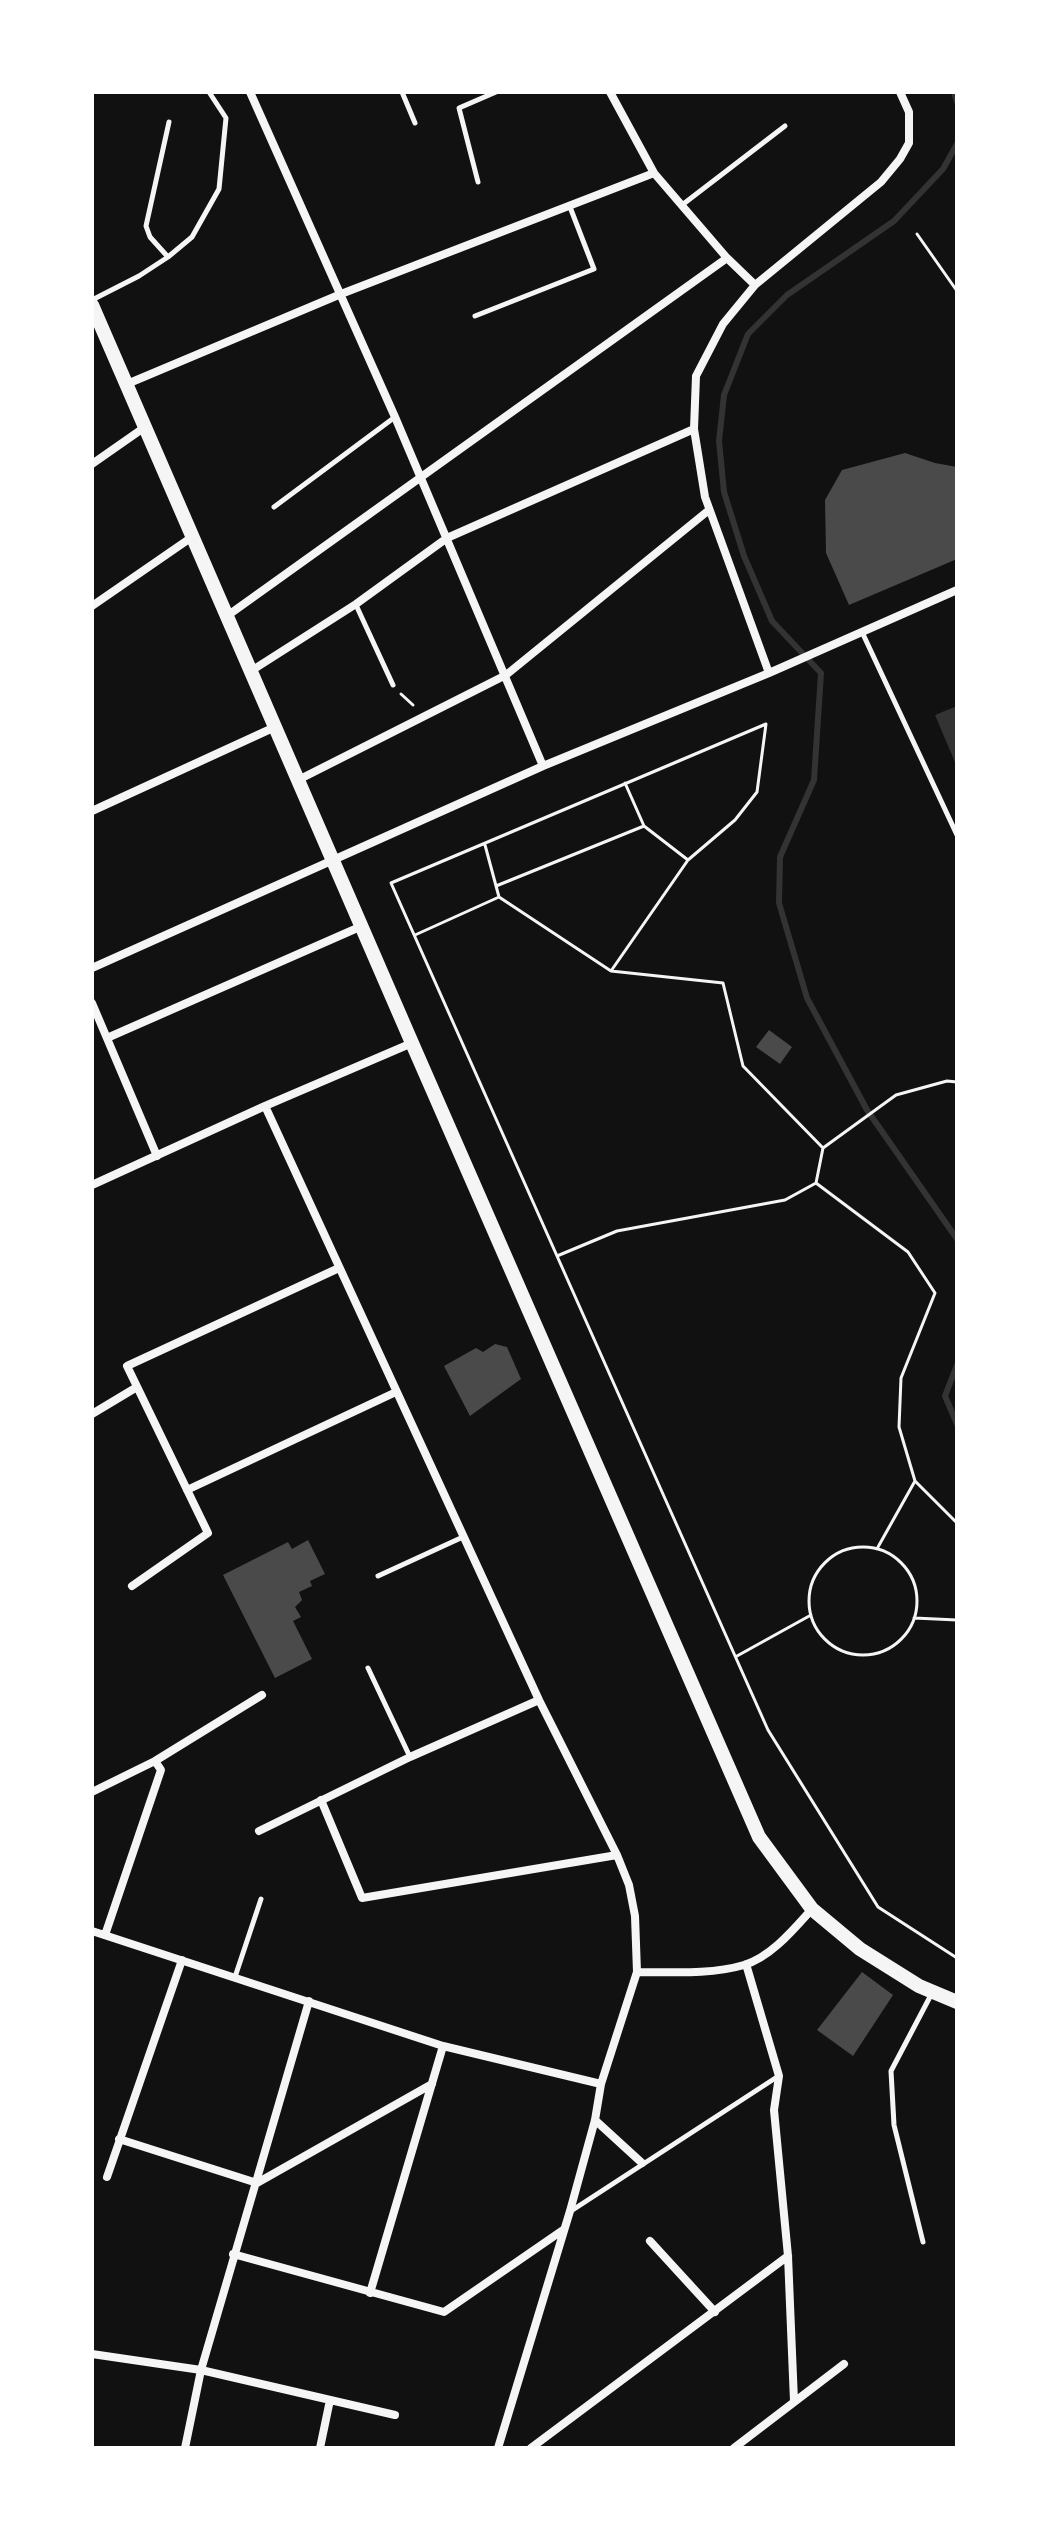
<!DOCTYPE html>
<html>
<head>
<meta charset="utf-8">
<style>
  body { margin:0 }
  #map { position:relative; width:1049px; height:2540px; overflow:hidden; background:#111; font-family:"Source Sans 3",sans-serif }
  canvas { display:block }
  .frame { position:absolute; inset:0; border:94px solid #fff; pointer-events:none }
</style>
</head>
<body>
<div id="map">
<canvas width="1049" height="2540"></canvas>
<div class="frame"></div>
</div>
<script>
const context = document.querySelector('canvas').getContext('2d');
context.lineJoin = 'round';
function paint(path, color) {
  context.fillStyle = color;
  context.fill(path, 'evenodd');
}
function stroke(path, color, width, dash) {
  context.strokeStyle = color;
  context.lineWidth = width;
  context.lineCap = dash ? 'butt' : 'round';
  context.setLineDash(dash || []);
  context.stroke(path);
}
paint(new Path2D(`
  M957 706V767L935 715Z`), '#333');
stroke(new Path2D(`
  M954 92 957 102
  M957 144 943 169 894 221 787 295 748 334 724 395 719 441 724 492 744 556 772 621 821 673 814 780 780 857 779 903 807 998 867 1110 957 1239
  M957 1365 945 1396 957 1424`), '#333', 6);
paint(new Path2D(`
  M905 453 935 463 957 467V559L849 605 826 553 825 500 842 470Z
  M769 1030 792 1047 780 1064 756 1047Z
  M495 1344 507 1347 521 1379 470 1416 444 1366 476 1348 483 1352Z
  M308 1540 325 1574 310 1581 312 1586 299 1592 302 1600 295 1607 301 1617 293 1621 312 1659 275 1678 223 1575 288 1542 292 1549Z
  M862 1972 893 1995 853 2056 817 2030Z`), '#4a4a4a');
stroke(new Path2D(`
  M917 234 957 291
  M401 694 413 705
  M625 783 644 826
  M485 845 499 897 611 971 723 983 743 1066 823 1148 816 1183 908 1252 935 1293 901 1378 899 1427 915 1481 957 1523
  M496 886 644 826 688 860
  M415 935 499 897
  M611 971 688 860 735 820 757 792 766 724 391 883 768 1730 878 1907 957 1958
  M823 1148 896 1095 947 1081 957 1082
  M557 1256 617 1231 785 1200 816 1183
  M878 1547 915 1481
  M809 1601a54 54 0 1 1 108 0a54 54 0 1 1-108 0Z
  M914 1618 957 1620
  M737 1656 811 1615`), '#f5f5f5', 3);
stroke(new Path2D(`
  M402 92 415 123
  M478 182 459 108 496 92
  M682 205 785 126
  M168 257 150 237 146 226 169 122
  M92 300 139 276 168 257 192 237 219 189 226 118 209 92
  M475 316 594 269 570 207
  M274 507 395 417
  M356 605 393 685
  M862 632 957 835
  M378 1576 463 1537
  M368 1668 410 1757
  M235 1977 261 1899
  M571 2211 777 2077
  M923 2242 894 2125 891 2071 932 1993`), '#f5f5f5', 5);
stroke(new Path2D(`
  M250 92 395 417 543 766
  M610 92 654 173 727 258 755 285
  M127 384 341 294 654 173
  M92 464 145 427
  M92 606 192 537
  M227 616 727 258
  M251 671 356 604 447 538 694 429
  M769 673 705 497 694 429 696 376 723 324 755 285 881 182 900 159 909 143V112L900 92
  M298 780 506 675 709 510
  M92 811 275 727
  M92 968 543 766 769 673 957 590
  M92 1003 157 1156
  M107 1038 362 926
  M265 1106 539 1700 617 1855 629 1885 635 1916 637 1972 601 2084 595 2120 570 2211 498 2448
  M92 1185 265 1106 412 1043
  M92 1414 137 1387
  M187 1490 396 1392
  M132 1586 208 1533 127 1366 339 1268
  M92 1792 155 1761
  M321 1800 362 1898 617 1855
  M259 1831 410 1757 539 1700
  M92 1931 443 2046 601 2084
  M105 1935 161 1770 155 1761 262 1695
  M746 1964 779 2076 774 2110 788 2256 794 2401
  M637 1972C672 1972 710 1975 744 1965 771 1957 794 1929 812 1909
  M595 2120 642 2163
  M119 2139 257 2183 432 2084
  M107 2177 182 1960
  M650 2241 715 2312
  M233 2254 444 2312 563 2230
  M370 2293 443 2046
  M92 2354 201 2370 395 2415
  M185 2448 201 2370 309 2001
  M320 2448 330 2400
  M531 2448 788 2256
  M734 2448 844 2364`), '#f5f5f5', 8);
stroke(new Path2D(`
  M92 305 412 1043 759 1837 812 1909 860 1949 919 1986 957 2002`), '#f5f5f5', 14);
</script>
</body>
</html>
